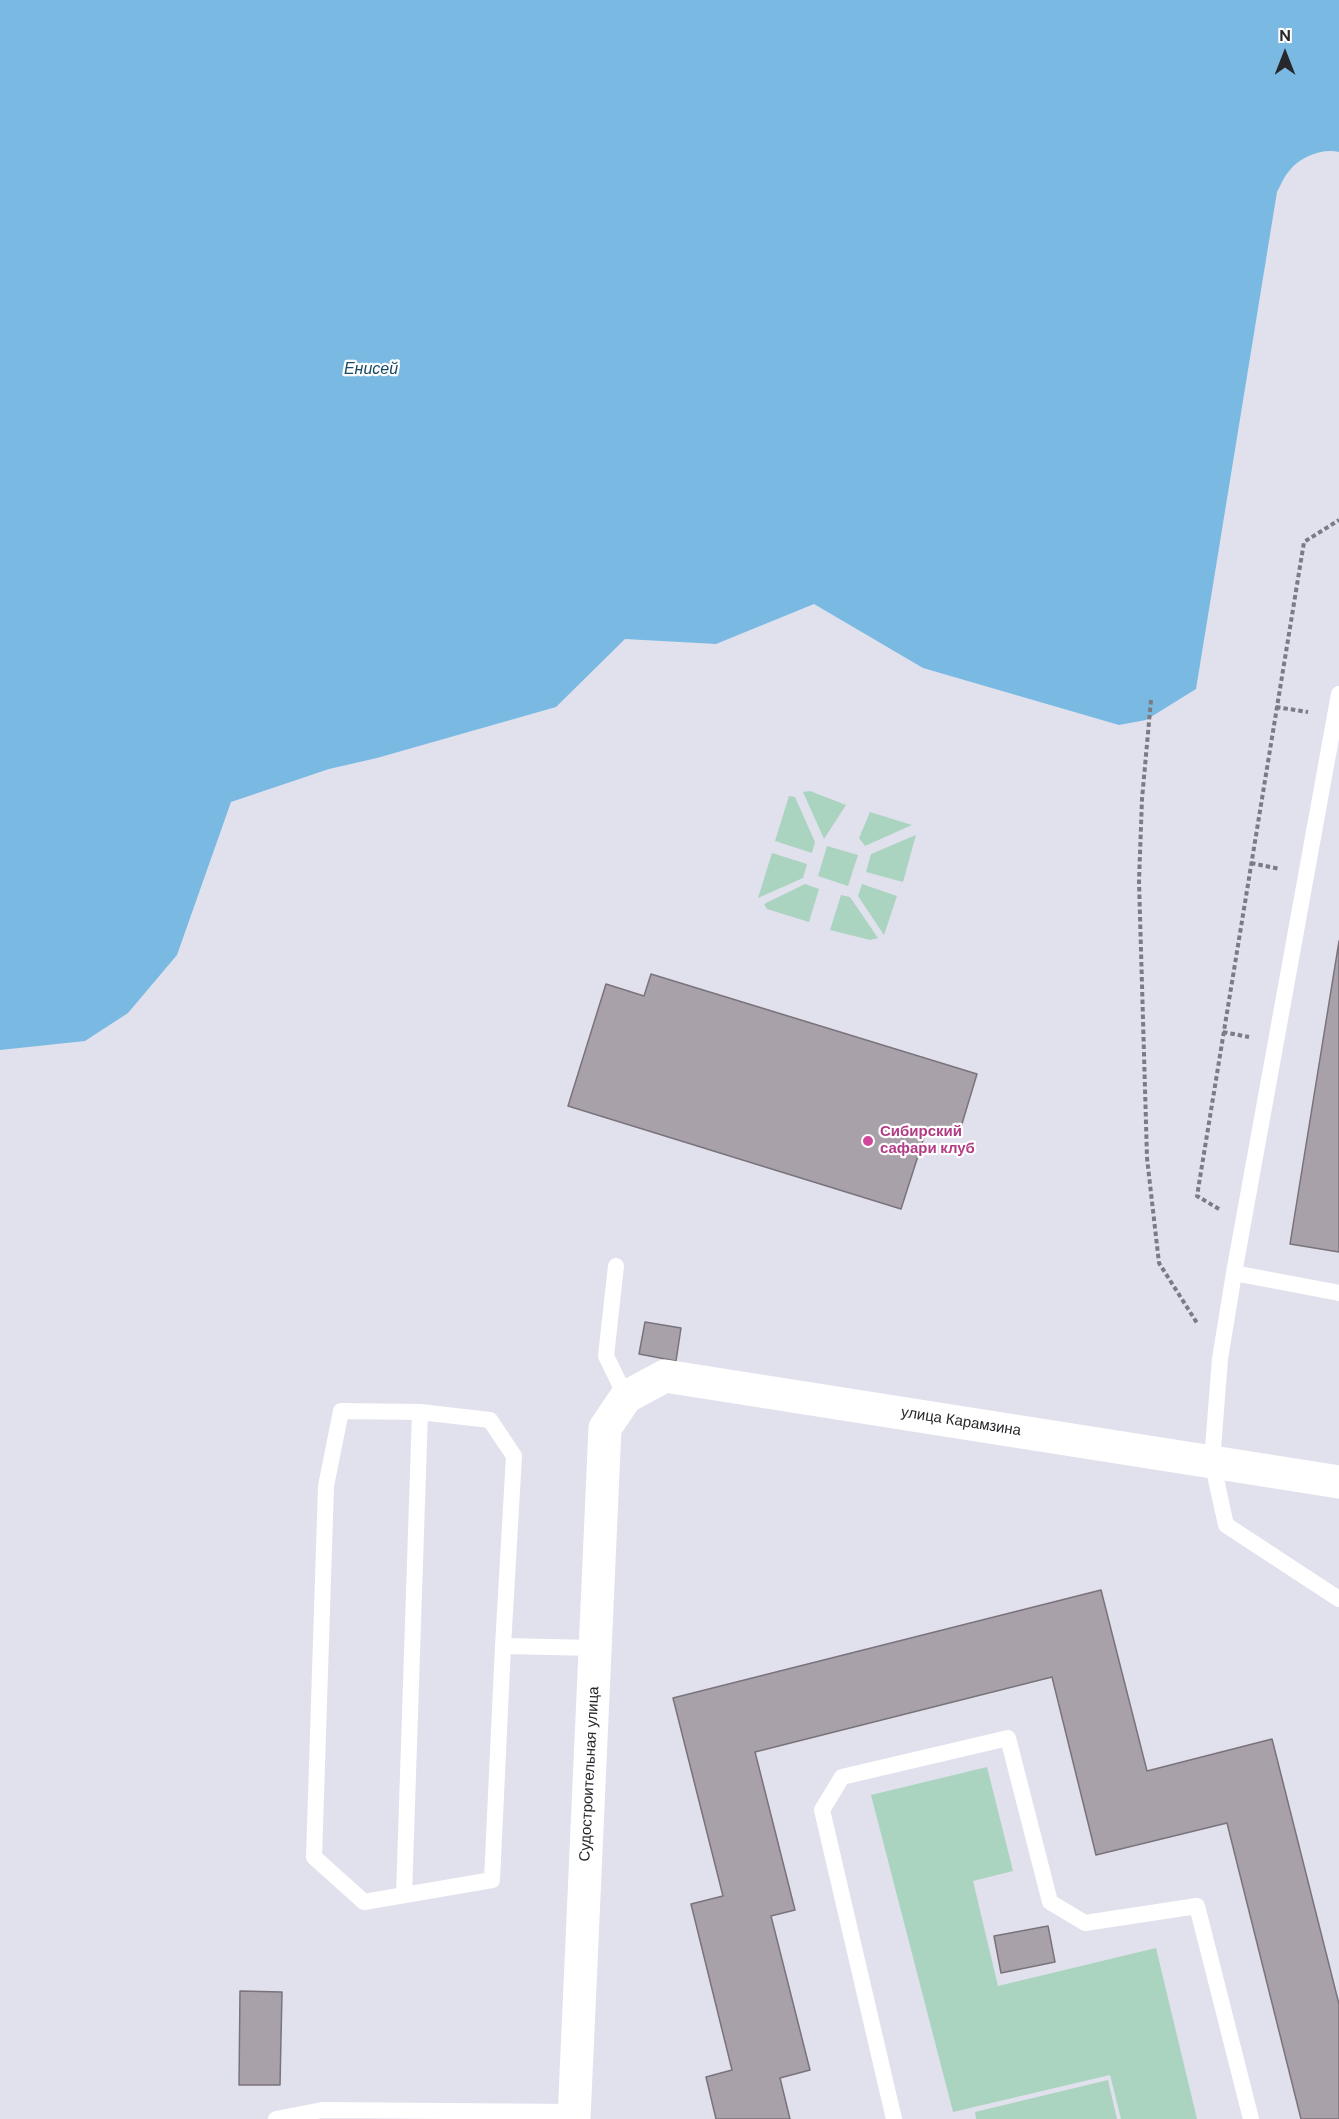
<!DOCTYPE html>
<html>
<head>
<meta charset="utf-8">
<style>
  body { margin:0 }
  #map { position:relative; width:1339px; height:2119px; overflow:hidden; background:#e0e1ed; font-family:"DM Sans",sans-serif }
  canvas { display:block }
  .north { position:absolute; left:1255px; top:24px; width:60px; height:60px; -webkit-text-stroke:4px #fff; paint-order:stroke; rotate:0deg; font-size:16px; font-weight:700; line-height:24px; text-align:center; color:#28282c }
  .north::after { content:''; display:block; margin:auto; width:21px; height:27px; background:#28282c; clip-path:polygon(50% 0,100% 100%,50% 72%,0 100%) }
</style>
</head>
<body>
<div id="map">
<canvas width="1339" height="2119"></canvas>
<div class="north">N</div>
</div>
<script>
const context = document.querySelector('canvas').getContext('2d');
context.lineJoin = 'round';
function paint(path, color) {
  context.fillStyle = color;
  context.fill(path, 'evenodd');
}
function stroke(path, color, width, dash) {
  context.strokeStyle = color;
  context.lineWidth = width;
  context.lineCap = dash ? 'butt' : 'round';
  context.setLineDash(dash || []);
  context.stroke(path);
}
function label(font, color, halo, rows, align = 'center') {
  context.font = font + ' "DM Sans",sans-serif';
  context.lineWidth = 4.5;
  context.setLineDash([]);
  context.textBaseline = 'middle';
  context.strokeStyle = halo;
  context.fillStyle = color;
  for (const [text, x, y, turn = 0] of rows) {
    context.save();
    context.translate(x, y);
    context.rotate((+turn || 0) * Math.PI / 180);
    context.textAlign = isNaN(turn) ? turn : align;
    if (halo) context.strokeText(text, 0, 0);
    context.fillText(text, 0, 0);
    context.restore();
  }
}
paint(new Path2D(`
  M810 791 846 805 824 839 803 792Z
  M789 796 795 797 815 842 812 853 775 841Z
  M870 812 912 825 865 846 859 838Z
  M916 835 903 882 866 872 871 854Z
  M827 846 858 855 848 886 818 876Z
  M772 853 807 864 803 878 758 898Z
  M805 884 819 889 809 922 767 909 764 904Z
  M862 884 897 896 884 935 858 896Z
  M841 895 850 897 878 938 870 940 830 930Z
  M987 1767 1013 1871 973 1881 998 1986 1156 1948 1197 2119H1121L1110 2075 953 2112 871 1795Z
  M1108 2080 1117 2119H976L975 2112Z`), '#aad4bf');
paint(new Path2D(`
  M0 0H1339V152C1322 148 1300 157 1290 170 1284 176 1281 185 1277 192L1196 689 1146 720 1119 725 923 668 814 604 716 644 625 639 556 707 377 758 329 769 231 802 177 955 128 1013 85 1041 0 1050Z`), '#7abae2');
const building = new Path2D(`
  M1339 941V1252L1290 1244Z
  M651 974 977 1074 958 1137 927 1128 901 1209 568 1106 606 984 644 996Z
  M645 1322 681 1328 676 1361 639 1354Z
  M1101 1590 1147 1771 1272 1739 1339 2004V2119H1301L1227 1823 1096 1855 1052 1677 755 1752 795 1910 771 1916 810 2070 780 2078 790 2119H716L706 2077 732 2070 691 1904 723 1896 673 1698Z
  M1048 1926 1055 1962 1001 1973 994 1936Z
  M240 1991 282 1992 280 2085H239Z`);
paint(building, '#a9a1aa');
stroke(building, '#7a737b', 1.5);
stroke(new Path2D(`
  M1151 700 1142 799 1139 881 1147 1158 1159 1263 1197 1323
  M1276 707 1308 712
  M1251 863 1280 869
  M1223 1032 1249 1037
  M1219 1209 1197 1196 1304 542 1339 520`), '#7b7c83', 4, [4.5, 3]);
stroke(new Path2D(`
  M1339 694 1234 1273 1220 1359 1212 1461 1226 1525 1339 1599
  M616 1266 606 1356 626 1397
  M1234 1273 1339 1293
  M503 1646 492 1880 364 1902 314 1857 326 1486 341 1411 420 1412 490 1420 514 1456 503 1646 595 1648
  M404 1895 420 1412
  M276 2119 322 2110 574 2112
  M894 2119 822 1810 842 1777 1008 1738 1050 1902 1085 1923 1197 1906 1251 2119`), '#fff', 16);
stroke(new Path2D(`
  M574 2119 605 1428 626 1397 665 1376 1339 1482`), '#fff', 33);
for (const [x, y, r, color] of [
  [868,1141,6,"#d1479c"]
]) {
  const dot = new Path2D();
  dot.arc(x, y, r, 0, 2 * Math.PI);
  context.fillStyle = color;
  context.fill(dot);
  stroke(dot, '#fff', 2);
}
label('bold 15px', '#b23c85', '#fff', [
  ["Сибирский",880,1132],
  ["сафари клуб",880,1149]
], 'left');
label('15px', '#28282c', '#fff', [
  ["улица Карамзина",961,1422,9],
  ["Судостроительная улица",590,1774,-87]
]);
label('italic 16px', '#174965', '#fff', [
  ["Енисей",371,370]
]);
</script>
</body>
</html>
